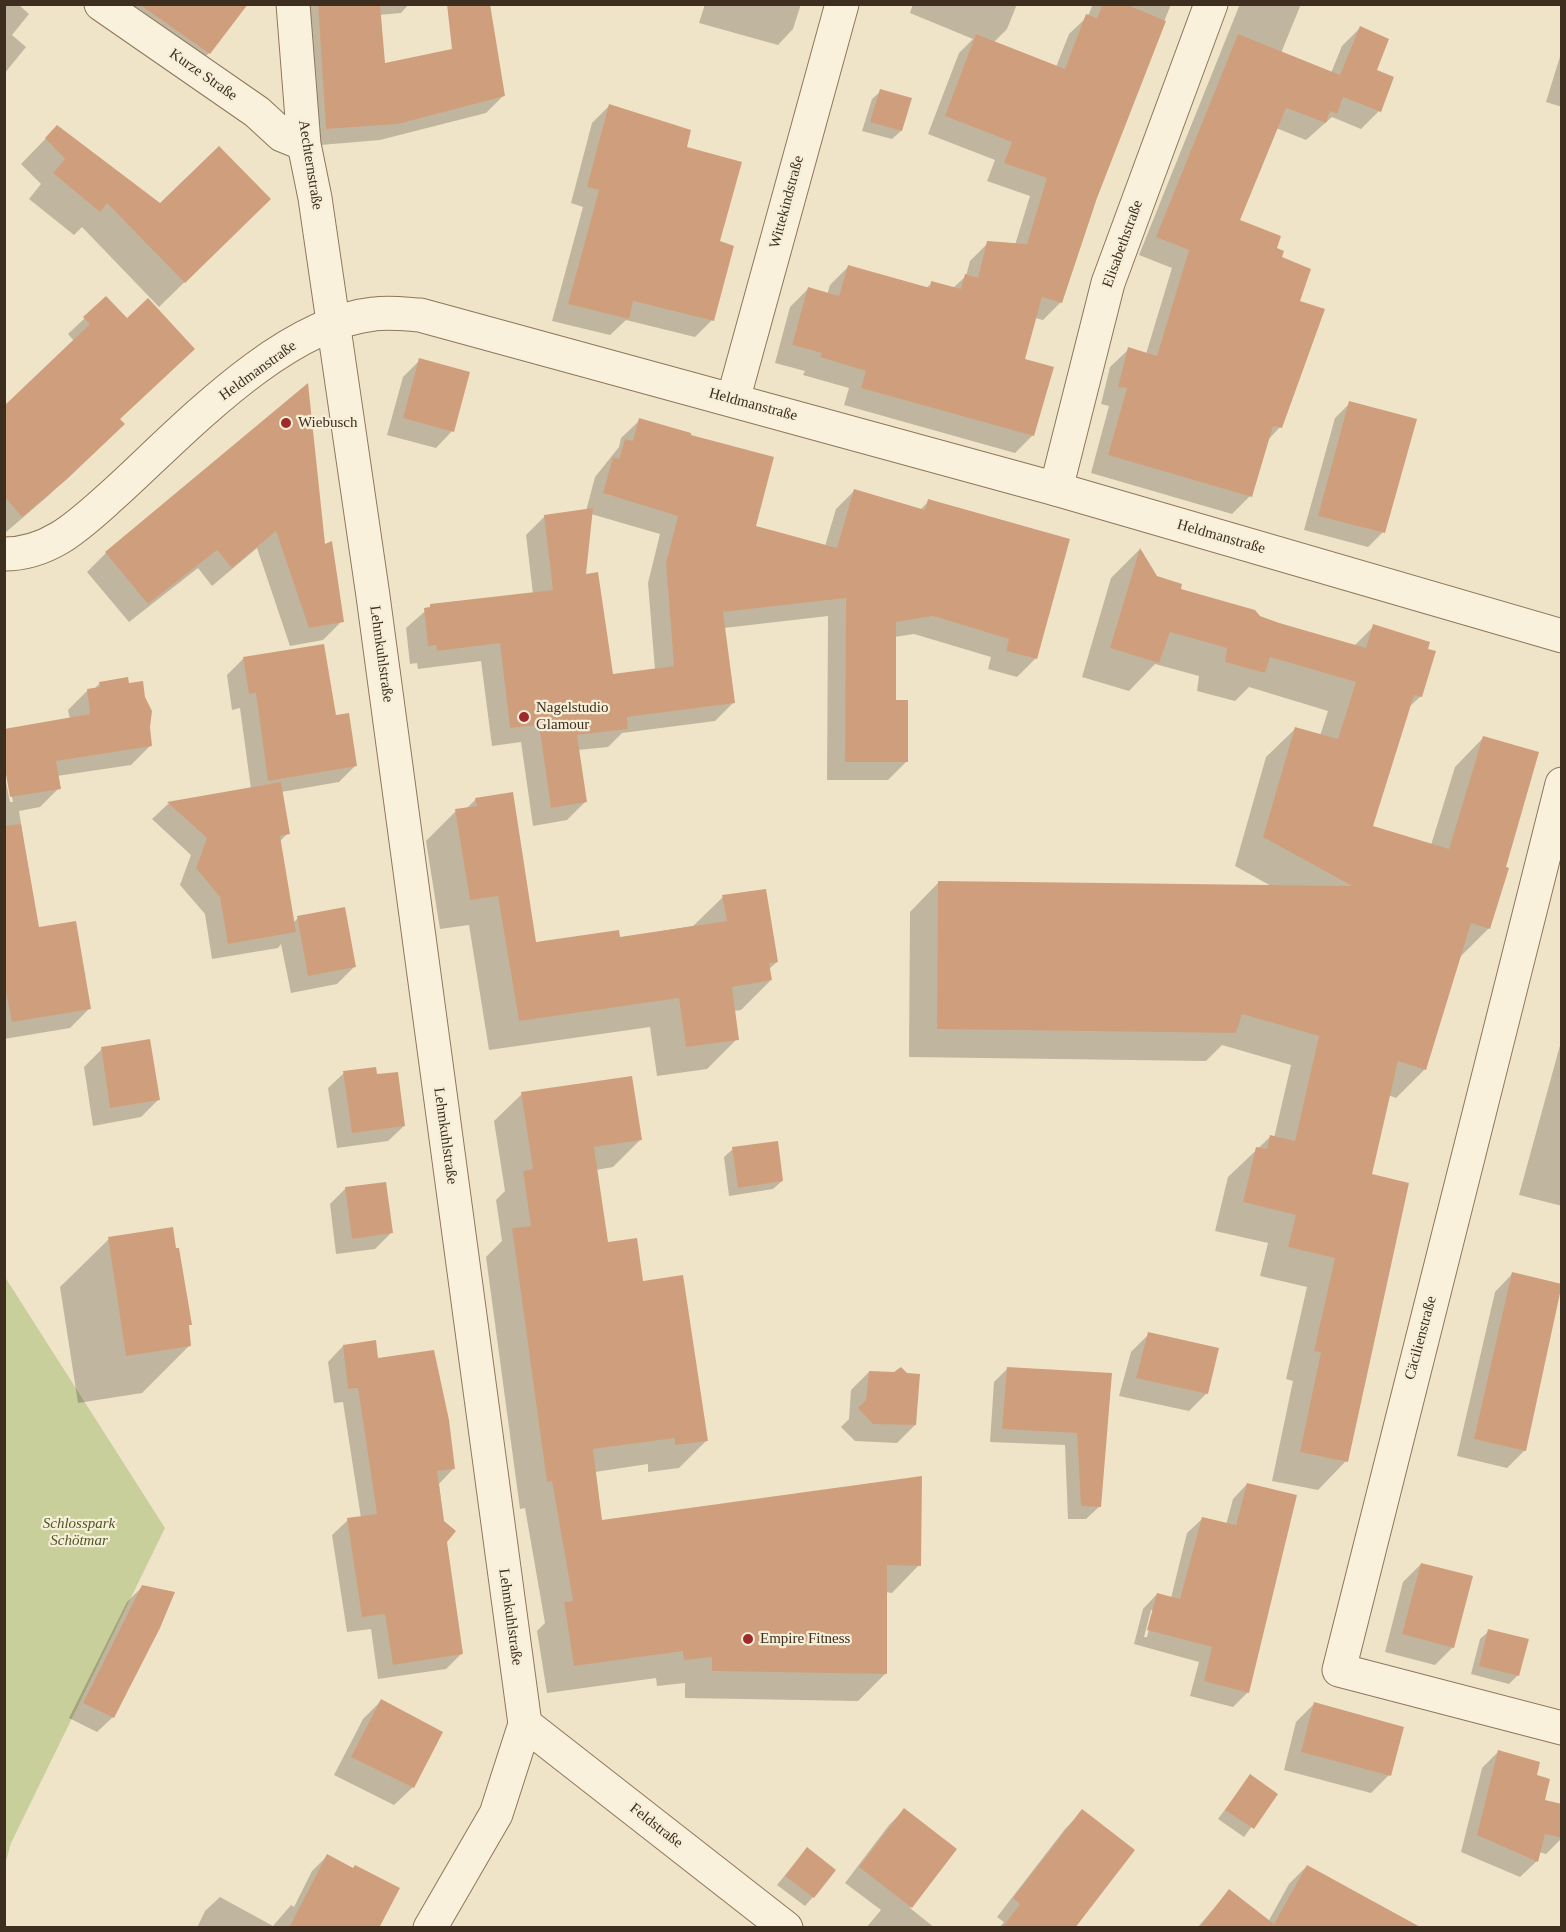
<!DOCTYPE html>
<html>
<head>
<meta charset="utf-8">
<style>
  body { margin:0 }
  #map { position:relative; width:1566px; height:1932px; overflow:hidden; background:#f0e4c8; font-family:"Times New Roman",serif }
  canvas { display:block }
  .frame { position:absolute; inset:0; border:6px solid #3d2e20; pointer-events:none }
</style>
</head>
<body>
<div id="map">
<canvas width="1566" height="1932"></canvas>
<div class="frame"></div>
</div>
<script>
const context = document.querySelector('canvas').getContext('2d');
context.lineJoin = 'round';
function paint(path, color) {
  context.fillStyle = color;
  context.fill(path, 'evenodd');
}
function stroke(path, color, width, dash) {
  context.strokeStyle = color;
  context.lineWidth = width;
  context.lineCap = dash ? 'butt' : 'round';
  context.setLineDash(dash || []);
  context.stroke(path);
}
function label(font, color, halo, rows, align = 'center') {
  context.font = font + ' "Times New Roman",serif';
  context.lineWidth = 4.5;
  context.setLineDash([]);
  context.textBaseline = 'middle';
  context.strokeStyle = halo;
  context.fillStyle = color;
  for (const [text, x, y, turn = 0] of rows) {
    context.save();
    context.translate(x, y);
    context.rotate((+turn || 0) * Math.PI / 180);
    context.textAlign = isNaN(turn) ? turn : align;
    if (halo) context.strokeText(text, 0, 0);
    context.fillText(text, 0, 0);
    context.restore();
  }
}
paint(new Path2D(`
  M5 1277 165 1528 11 1843 5 1865Z`), '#c9cf9b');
paint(new Path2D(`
  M4 4H18L29 14 12 35 26 47 4 74Z
  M114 4H246L209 53 192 70Z
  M300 4H409L401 13 379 15 383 65 504 95 486 113 380 140 309 146Z
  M705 4H801L793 29 778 45 699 23Z
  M913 4H1017L1007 29 994 42 1056 67 1069 34 1088 16 1093 4H1171L1095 197 1061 302 1043 320 1035 318 1023 360 1033 435 1015 453 844 405 849 388 803 375 805 371 775 363 790 307 808 289 827 295 830 285 848 267 926 288 932 283 953 288 966 276 970 261 988 243 1015 245 1030 196 987 181 995 160 928 134 959 53 973 39 910 13Z
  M1240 4H1301L1281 53 1331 73 1342 46 1360 28 1375 71 1379 111 1361 129 1332 117 1306 140 1276 128 1238 221 1280 258 1298 302 1280 427 1267 441 1250 496 1232 514 1091 473 1109 406 1101 404 1110 367 1129 349 1146 354 1172 268 1139 255Z
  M1562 50V107L1546 102Z
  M881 91 901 131 892 139 862 131 872 99Z
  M609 106 685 148 719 242 712 320 695 337 626 320 610 335 552 321 583 207 571 203 592 123Z
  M57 127 160 205 244 224 159 307 82 227 74 235 29 199 41 184 21 164Z
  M106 298 118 419 106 440 48 496 5 533 4 402 7 405 74 341 68 334Z
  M420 360 452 431 436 448 387 435 403 377Z
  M306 386 324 546 342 621 323 640 290 646 257 548 212 586 198 568 129 622 87 572 106 553Z
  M1350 403 1383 532 1368 547 1304 530 1335 418Z
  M640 420 754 527 825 546 836 509 854 491 920 510 929 501 1068 540 1035 659 1017 677 988 669 991 657 914 634 894 637V701L907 761 888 780H827L828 616 724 628 733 703 715 721 622 733 608 747 578 750 585 802 567 820 533 826 521 742 492 746 481 661 418 669 417 663 410 664 406 628 431 606 533 594 526 535 545 516 586 511 595 477 619 447 621 438ZM591 514 660 534 648 583 655 670 612 676 585 576Z
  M1139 550 1156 577 1179 590 1259 617 1354 646 1374 626 1421 696 1408 708 1371 827 1431 845 1455 767 1483 738 1489 928 1460 957 1425 1069 1396 1098 1388 1095 1370 1175 1346 1461 1318 1490 1272 1481 1293 1381 1286 1379 1307 1287 1260 1276 1268 1243 1215 1231 1228 1177 1270 1137 1274 1138 1291 1065 1222 1045 1206 1061 909 1057 910 912 938 883 1273 887 1235 866 1266 757 1295 729 1320 736 1328 711 1249 687 1235 701 1197 691 1199 676 1155 664 1129 691 1082 677 1111 578Z
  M244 658 335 717 355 766 339 782 281 792 288 833 279 842 293 923 298 918 355 966 337 984 291 993 281 944 278 948 212 959 205 914 180 885 191 855 152 819 168 804 251 789 240 708 232 710 227 675Z
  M100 683 148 727 150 746 131 765 57 776 59 788 40 807 19 811 38 929 89 1009 70 1028 4 1039V772L10 802H13L4 755 70 719 68 710 87 691 93 690Z
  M476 799 535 944 619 938 693 926 723 897 777 962 769 969 771 980 741 1010 733 1011 737 1039 707 1069 657 1076 650 1027 489 1050 469 925 440 929 426 841 456 811 466 809Z
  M1562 1038V1206L1519 1195Z
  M102 1049 159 1099 141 1117 93 1126 84 1067Z
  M344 1073 375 1076 404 1126 388 1141 337 1148 328 1088Z
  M522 1094 640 1140 613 1167 596 1170 606 1243 642 1282 707 1440 679 1468 648 1472V1464L595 1472 601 1522 919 1565 892 1593 885 1592V1674L858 1701 685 1698V1683L657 1686 656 1678 547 1693 537 1631 545 1623 525 1508 520 1509 486 1257 502 1241 496 1200 505 1191 494 1121Z
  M733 1149 782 1181 773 1189 729 1196 724 1157Z
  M346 1188 391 1233 375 1249 336 1254 330 1204Z
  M109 1239 190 1324 188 1327 190 1345 142 1393 78 1403 60 1287Z
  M1512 1274 1525 1450 1507 1468 1457 1456 1495 1292Z
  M1149 1334 1207 1393 1189 1411 1119 1396 1131 1352Z
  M343 1346 377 1360 454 1468 439 1484 461 1654 446 1669 378 1679 371 1629 347 1632 332 1535 348 1520 361 1518 343 1402 334 1403 328 1362Z
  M1007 1369 1060 1370 1100 1506 1086 1519H1068L1065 1445 990 1442 994 1382Z
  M869 1372 915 1425 897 1443 855 1441 841 1427 849 1419 851 1390Z
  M1247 1484 1248 1692 1233 1707 1190 1696 1199 1662 1134 1644 1143 1609 1157 1594 1171 1598 1187 1533 1202 1519 1226 1525 1233 1499ZM1151 1610H1154L1147 1637H1144Z
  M1421 1564 1453 1647 1435 1665 1385 1652 1403 1582Z
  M142 1587 113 1717 97 1732 69 1718 127 1602Z
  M1489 1631 1518 1675 1509 1684 1471 1674 1480 1639Z
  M381 1701 441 1732 412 1788 394 1805 334 1775 363 1719Z
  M1314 1704 1389 1775 1371 1793 1284 1770 1296 1722Z
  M1498 1752 1536 1776 1543 1801 1562 1806V1838L1546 1854 1539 1852 1537 1861 1520 1877 1461 1852 1482 1768Z
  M1250 1776 1276 1794 1244 1837 1218 1819Z
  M904 1810 955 1849 910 1908 935 1928H866L881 1910 845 1883 889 1825Z
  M1083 1811 1074 1928H999L1004 1922 997 1917 1065 1829Z
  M327 1856 378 1928H197L205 1911 220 1897 273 1926 291 1905 294 1907 312 1871Z
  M799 1858 813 1897 805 1906 777 1885Z
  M1307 1866 1382 1928H1197L1229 1891 1268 1922 1289 1884Z`), '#0003');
paint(new Path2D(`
  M139 4H248L210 54Z
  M318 4H380L385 63 452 49 447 4H490L505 96 398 124 326 129Z
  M1103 4H1125L1166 21 1097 198 1062 303 1042 297 1025 359 1054 367 1034 436 861 388 866 371 820 357 822 353 792 345 808 287 839 296 848 265 930 288 931 281 961 289 965 274 978 278 987 241 1027 244 1047 178 1004 163 1012 142 945 116 976 34 1065 69 1086 14 1097 18Z
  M1360 26 1389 39 1377 70 1394 77 1381 112 1343 97 1337 114 1330 111 1326 123 1286 108 1240 220 1281 236 1277 248 1284 251 1282 257 1311 269 1300 301 1325 309 1282 428 1273 426 1252 497 1108 455 1127 388 1118 387 1128 347 1157 356 1189 250 1156 237 1238 34 1340 75Z
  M880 89 912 98 902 131 870 122Z
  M609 104 691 130 687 147 742 162 720 241 734 246 714 321 633 301 629 319 568 304 599 190 587 187Z
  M57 125 160 203 219 146 271 199 185 283 107 203 100 212 53 173 65 159 45 138Z
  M106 296 127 318 148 298 195 349 120 419 125 424 66 480 22 517 4 496V406L90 324 83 317Z
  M419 358 470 372 454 432 403 418Z
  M308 383 325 544 332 541 344 622 309 628 276 531 232 568 217 550 148 604 105 552Z
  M1349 401 1417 419 1385 533 1318 516Z
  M639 418 691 433V435L774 457 756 526 837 548 854 489 925 510 928 499 1070 539 1037 659 1006 651 1009 639 933 616 896 622V700H908V762H845L846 598 723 612 735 703 627 717 628 729 577 735 587 802 551 808 539 725 510 728 500 643 437 651 436 645 428 646 424 608 430 607V604L553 590 544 515 593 508 586 574 598 572 613 674 674 666 666 563 678 516 603 493 613 457 619 459 625 439 633 441Z
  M1140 548 1157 576 1182 584 1181 589 1255 610 1260 616 1279 623 1366 648 1373 624 1430 642 1428 649 1436 651 1422 697 1414 695 1373 826 1449 849 1483 736 1539 752 1506 867 1509 868 1490 929 1471 923 1426 1070 1398 1061 1372 1174 1409 1183 1348 1462 1300 1452 1321 1352 1314 1351 1335 1258 1288 1247 1296 1215 1243 1202 1256 1147 1267 1149 1270 1135 1295 1141 1319 1036 1242 1014 1236 1033 937 1029 938 881 1352 886 1263 837 1295 727 1338 739 1356 682 1270 657 1265 673 1225 662 1227 648 1170 632 1159 663 1110 648Z
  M324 644 336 715 349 713 357 766 268 781 256 693 249 694 243 657Z
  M128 677 129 683 143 681 145 697 152 711 150 727 152 746 56 761 61 789 10 797 4 763V729L90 714 87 689 100 687 99 682Z
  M281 782 290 834 280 836 296 932 228 944 220 897 196 868 207 838 167 802Z
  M513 792 536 942 619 930 620 937 727 921 722 895 766 889 778 962 769 963 772 980 732 987 739 1040 686 1047 679 998 519 1021 498 896 470 900 455 809 477 806 475 798Z
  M21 824 39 927 76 921 91 1009 12 1022 4 982V826Z
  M345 907 356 967 308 976 297 916Z
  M150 1039 160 1100 110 1108 101 1047Z
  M376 1067 377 1074 398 1072 405 1126 352 1133 343 1071Z
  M632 1076 642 1140 594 1147 608 1242 637 1238 643 1281 683 1275 708 1441 675 1445V1438L593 1449 602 1520 922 1476 921 1566 887 1565V1674L712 1671V1657L684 1660 683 1651 574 1666 564 1602 573 1601 552 1481 547 1482 512 1228 531 1226 523 1171 533 1169 521 1092Z
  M778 1141 783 1181 738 1188 732 1147Z
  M386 1182 393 1233 352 1239 345 1187Z
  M173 1227 176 1248H179L192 1325H189L191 1346 126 1356 108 1237Z
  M1512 1272 1562 1284 1526 1451 1474 1439Z
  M1148 1332 1219 1348 1208 1394 1136 1378Z
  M376 1340 378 1358 434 1350 449 1420 455 1469 437 1471 444 1521 456 1531 447 1542 463 1654 393 1665 385 1614 362 1617 347 1518 377 1514 358 1388 348 1389 343 1345Z
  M901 1367 907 1373 920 1374 916 1425 873 1424 858 1408 866 1400 869 1371 894 1372Z
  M1007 1367 1112 1373 1101 1507 1081 1506 1077 1433 1002 1429Z
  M1247 1483 1297 1495 1249 1693 1204 1681 1212 1647 1147 1630 1157 1593 1180 1599 1202 1517 1236 1525Z
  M1421 1563 1473 1576 1454 1648 1402 1634Z
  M142 1585 175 1592 160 1628 114 1718 83 1703Z
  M1488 1629 1529 1639 1519 1676 1479 1666Z
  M381 1699 443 1732 414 1788 351 1757Z
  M1314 1702 1404 1727 1391 1776 1301 1752Z
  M1498 1750 1540 1762 1537 1775 1550 1779 1545 1800 1562 1804V1838L1545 1834 1538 1862 1477 1835Z
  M1250 1774 1278 1794 1254 1829 1225 1810Z
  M904 1808 957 1849 912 1908 859 1867Z
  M1082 1809 1135 1850 1075 1928H1002L1020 1904 1013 1898Z
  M807 1847 836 1870 814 1898 785 1876Z
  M327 1854 353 1868 355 1865 400 1888 379 1928H289Z
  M1307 1865 1349 1888 1422 1928H1199L1229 1889 1274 1924Z`), '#cf9f7d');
const minor = new Path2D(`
  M101 4 257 112 282 135 304 144
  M293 4 304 144 315 198 373 596 525 1724 496 1814 430 1928
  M733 400 842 4
  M1056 489 1108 283 1211 4
  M1562 784 1339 1670 1562 1728
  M525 1724 786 1928`);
const tertiary = new Path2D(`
  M4 554C52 554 82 522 116 492 183 431 281 324 374 314 389 312 405 314 420 315L1056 489 1562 636`);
stroke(minor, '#8d765c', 35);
stroke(tertiary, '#8d765c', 35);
stroke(minor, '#faf1dc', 33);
stroke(tertiary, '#faf1dc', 33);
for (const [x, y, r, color] of [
  [286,423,6,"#9e2a2b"],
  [524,717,6,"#9e2a2b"],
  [748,1639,6,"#9e2a2b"]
]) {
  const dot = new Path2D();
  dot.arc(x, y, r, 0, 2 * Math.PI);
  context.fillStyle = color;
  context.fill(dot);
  stroke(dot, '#f7eed8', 2);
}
label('15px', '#3d2e20', '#f7eed8', [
  ["Kurze Straße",203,75,35],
  ["Aechternstraße",310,165,81],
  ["Wittekindstraße",787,202,-75],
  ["Elisabethstraße",1123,244,-70],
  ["Heldmanstraße",258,371,-36],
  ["Heldmanstraße",753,405,15],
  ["Heldmanstraße",1221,537,16],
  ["Lehmkuhlstraße",381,654,82],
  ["Lehmkuhlstraße",445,1136,82],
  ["Cäcilienstraße",1421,1338,-75],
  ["Lehmkuhlstraße",510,1617,82],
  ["Feldstraße",656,1826,38]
]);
label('15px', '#3d2e20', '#f7eed8', [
  ["Wiebusch",298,423],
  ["Nagelstudio",536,708],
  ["Glamour",536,725],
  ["Empire Fitness",760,1639]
], 'left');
label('italic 15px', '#4d5a26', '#f7eed8', [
  ["Schlosspark",79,1524],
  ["Schötmar",79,1541]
]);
</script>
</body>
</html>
